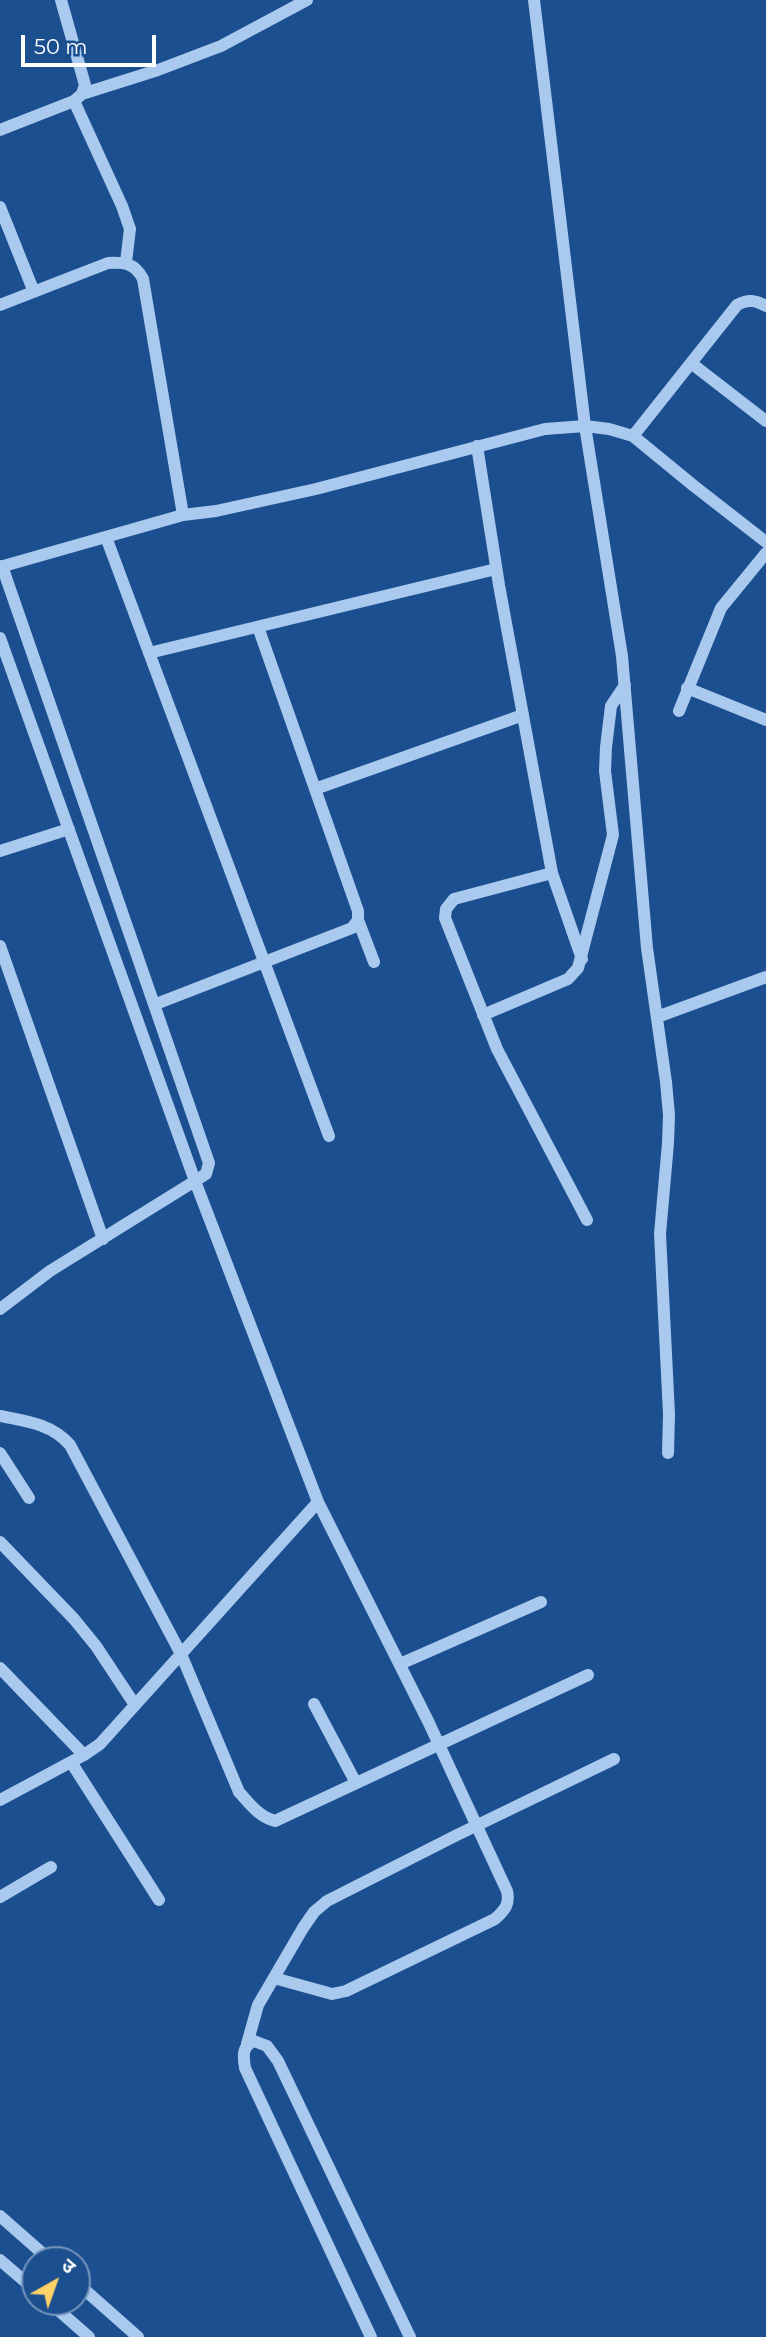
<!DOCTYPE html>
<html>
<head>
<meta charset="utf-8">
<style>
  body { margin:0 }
  #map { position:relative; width:766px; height:2337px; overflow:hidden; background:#1b4f8f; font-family:Montserrat,"Noto Sans Devanagari",sans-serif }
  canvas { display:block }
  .north { position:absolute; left:21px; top:2246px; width:70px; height:70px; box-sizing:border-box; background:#1b4f8f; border:2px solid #7695bc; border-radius:50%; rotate:40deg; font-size:19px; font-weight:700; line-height:28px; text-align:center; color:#fff }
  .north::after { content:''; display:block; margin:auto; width:24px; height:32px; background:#ffd166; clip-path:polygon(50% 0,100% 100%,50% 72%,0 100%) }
  .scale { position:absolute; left:21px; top:35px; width:135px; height:32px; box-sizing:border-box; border:4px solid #fff; border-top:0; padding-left:9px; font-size:21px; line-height:24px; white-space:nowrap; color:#fff; -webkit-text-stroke:5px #1b4f8f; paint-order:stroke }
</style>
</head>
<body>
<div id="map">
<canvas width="766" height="2337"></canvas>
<div class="north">उ</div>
<div class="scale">50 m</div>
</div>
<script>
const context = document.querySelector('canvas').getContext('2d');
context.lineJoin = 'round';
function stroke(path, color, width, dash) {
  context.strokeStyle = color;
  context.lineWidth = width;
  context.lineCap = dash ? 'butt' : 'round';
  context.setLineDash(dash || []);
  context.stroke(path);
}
stroke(new Path2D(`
  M534 0 585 426 622 656 647 948 666 1082 669 1115 668 1143 660 1234 669 1414 668 1453
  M82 94 158 70 221 46 307 0
  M74 101 122 206 130 229 126 262
  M0 130 74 101 82 94 85 85 61 0
  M0 207 34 292
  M0 305 108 263C124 262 135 263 143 279L183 515
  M691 363 766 421
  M633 436 737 305C748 299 755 300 766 306
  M477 446 499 585 552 873 582 959
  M106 537 329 1136
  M0 567 183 515 216 511 316 489 545 429 585 426 609 429 633 436 694 486 766 542
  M0 638 195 1181 318 1502 428 1721 507 1891C510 1904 505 1910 495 1919L346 1991 332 1994 274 1978
  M149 653 496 569
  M687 688 766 720
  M679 711 721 608 766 553
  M315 789 523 715
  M0 851 69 829
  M552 873 454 899 446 909 445 918 497 1049 587 1220
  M358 920 374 962
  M0 946 103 1239
  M156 1004 352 928 358 920V911L258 627
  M483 1015 568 979 578 968 613 835 605 771 606 747 611 706 625 685
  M657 1017 766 977
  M0 1309 50 1271 195 1181 206 1174 209 1163 2 566
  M0 1416C26 1421 52 1424 70 1445L181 1654 239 1792C250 1804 259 1817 275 1821L588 1675
  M0 1453 29 1498
  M0 1542 74 1619 96 1646 135 1705
  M400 1664 541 1602
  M0 1668 84 1755
  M314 1704 356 1783
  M71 1762 159 1900
  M0 1800 84 1755 100 1744 318 1502
  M0 1897 51 1867
  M247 2044 258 2005 303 1928 314 1912 327 1901 457 1835 614 1759
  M0 2216 50 2260
  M0 2260 35 2290
  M77 2283 138 2337
  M49 2302 89 2337
  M371 2337 245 2068C243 2056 242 2046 254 2041L267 2046 278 2061 410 2337`), '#a9c9ee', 12);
</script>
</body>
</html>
